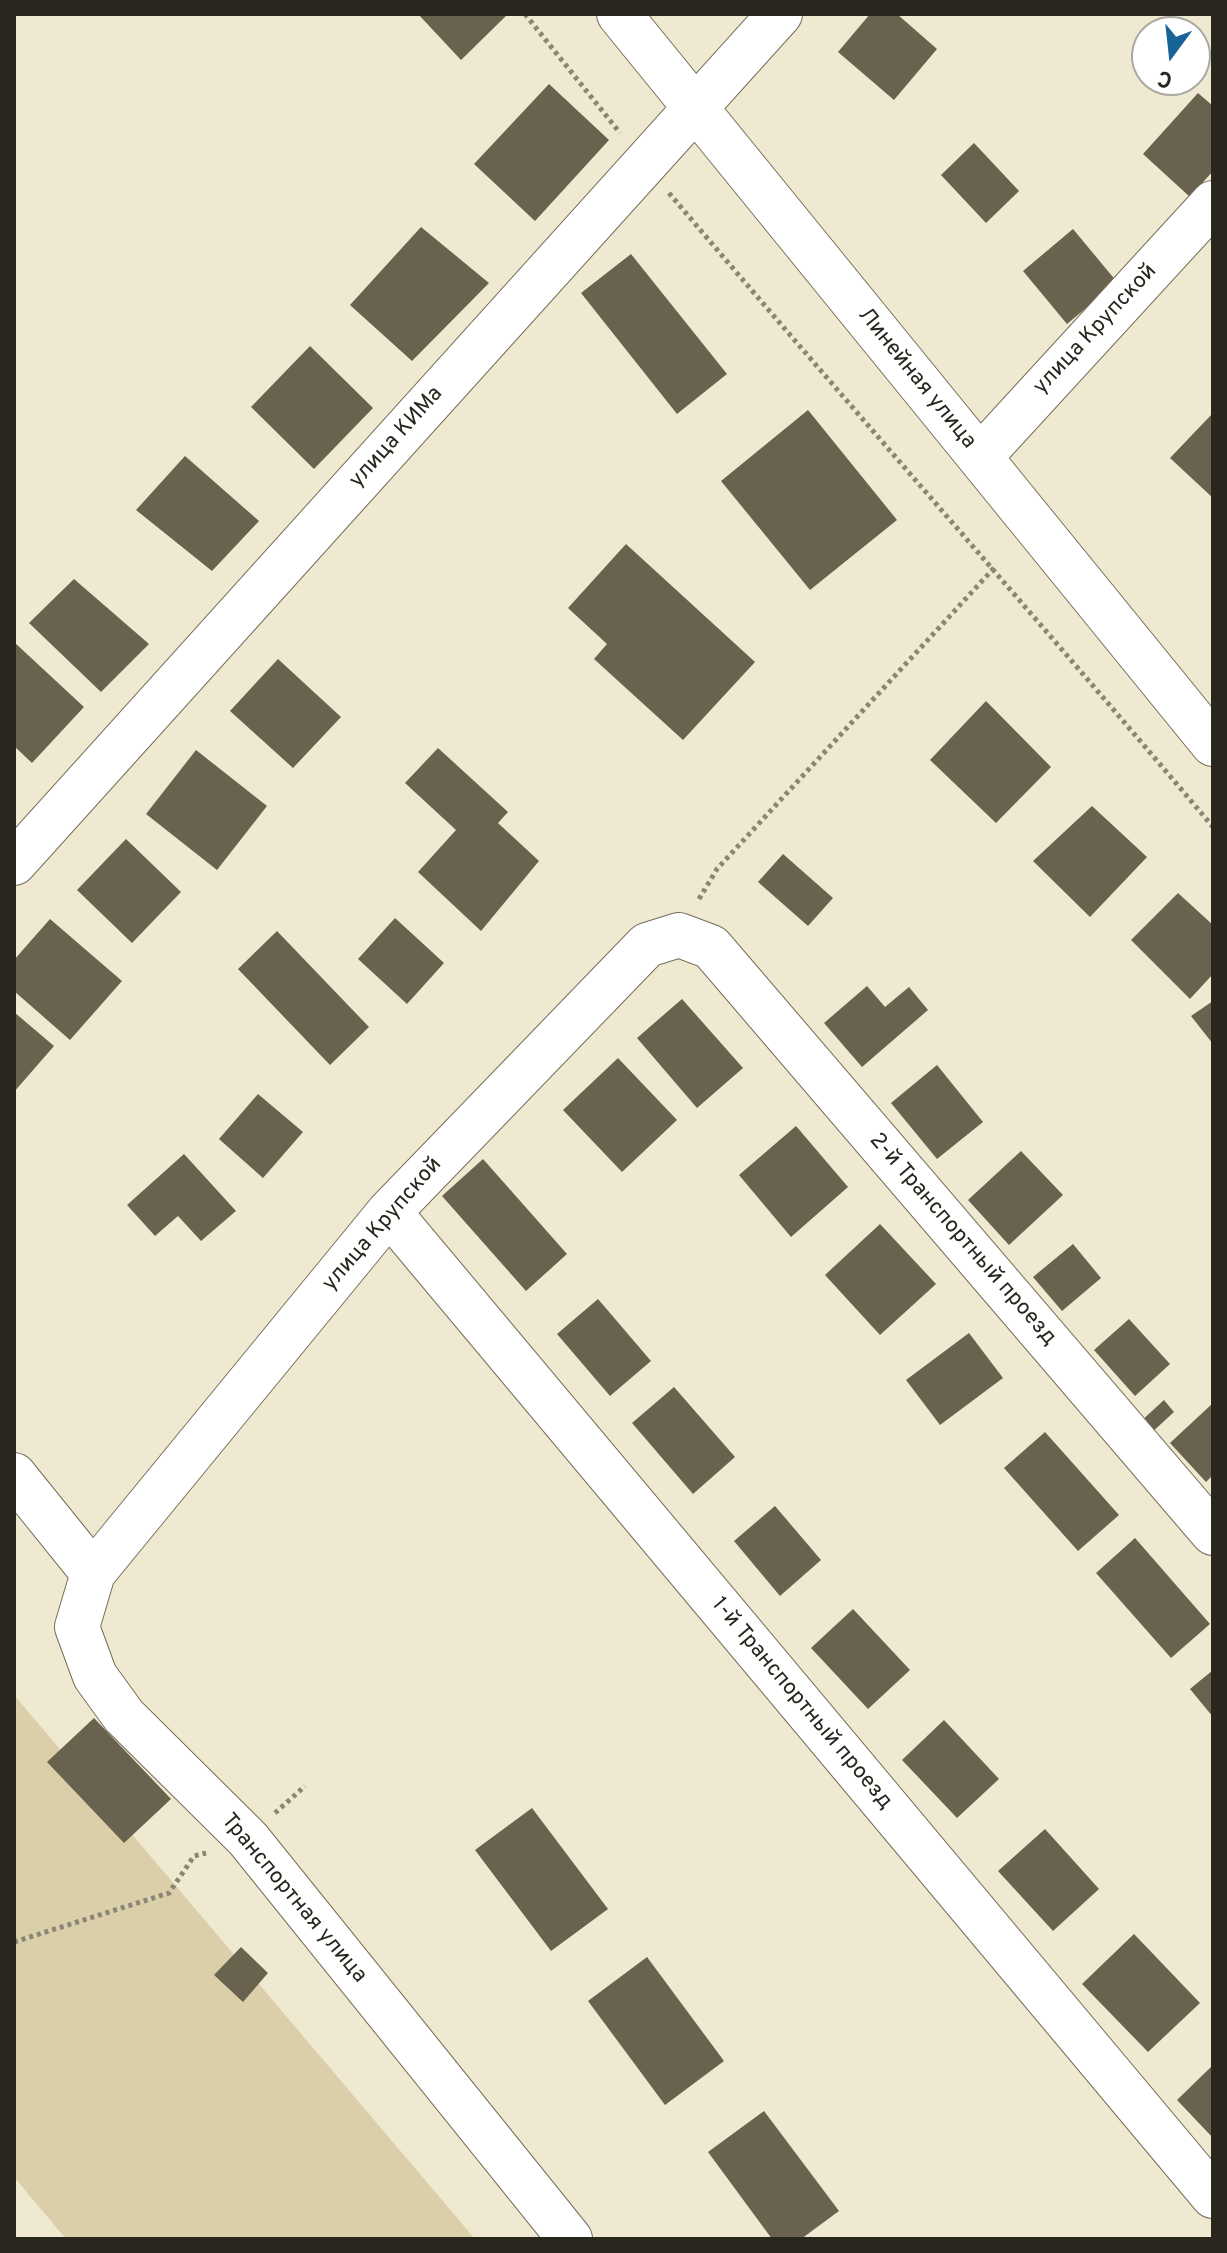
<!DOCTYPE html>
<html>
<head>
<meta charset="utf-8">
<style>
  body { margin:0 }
  #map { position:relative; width:1227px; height:2253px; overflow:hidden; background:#f0e9d2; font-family:Overpass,sans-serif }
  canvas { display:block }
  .frame { position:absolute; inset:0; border:16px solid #28261d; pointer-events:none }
  .north { position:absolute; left:1131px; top:16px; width:80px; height:80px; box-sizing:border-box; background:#fff; border:2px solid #a9a8a5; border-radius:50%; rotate:195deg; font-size:22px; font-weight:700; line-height:32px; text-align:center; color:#28261d }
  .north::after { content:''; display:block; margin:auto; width:28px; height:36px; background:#186497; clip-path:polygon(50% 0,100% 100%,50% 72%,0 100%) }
</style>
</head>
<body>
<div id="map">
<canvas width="1227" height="2253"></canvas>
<div class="frame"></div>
<div class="north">С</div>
</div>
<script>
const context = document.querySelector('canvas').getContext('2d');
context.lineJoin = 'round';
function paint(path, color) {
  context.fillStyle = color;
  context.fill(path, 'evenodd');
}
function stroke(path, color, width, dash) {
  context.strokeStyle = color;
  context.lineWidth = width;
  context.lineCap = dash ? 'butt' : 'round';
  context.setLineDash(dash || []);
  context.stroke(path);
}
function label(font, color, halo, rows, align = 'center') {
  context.font = font + ' Overpass,sans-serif';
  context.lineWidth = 8;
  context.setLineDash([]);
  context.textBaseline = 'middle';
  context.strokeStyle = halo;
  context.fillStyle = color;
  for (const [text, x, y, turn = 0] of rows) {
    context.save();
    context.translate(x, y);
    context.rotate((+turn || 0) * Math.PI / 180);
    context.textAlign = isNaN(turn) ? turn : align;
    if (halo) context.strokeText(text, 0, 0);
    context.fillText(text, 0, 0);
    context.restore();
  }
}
paint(new Path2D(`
  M14 1695 475 2239H66L14 2177Z`), '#dacfa9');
paint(new Path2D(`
  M418 14H508L461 60Z
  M870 14H897L937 49 894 100 838 52Z
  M549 84 609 140 535 221 474 164Z
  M1198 93 1213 106V171L1190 197 1143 154Z
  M974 143 1019 191 986 223 941 175Z
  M421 227 489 283 412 361 350 305Z
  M1073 229 1117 282 1067 324 1023 271Z
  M631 254 727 374 677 414 581 293Z
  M310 346 373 408 314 469 251 407Z
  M808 410 897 520 810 590 721 481Z
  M1213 413V498L1170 458Z
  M185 456 259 521 212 571 136 510Z
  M626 544 755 662 683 740 594 659 607 644 568 608Z
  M74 579 149 644 101 692 29 623Z
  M14 642 84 707 32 763 14 746Z
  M278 659 341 717 293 768 230 711Z
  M986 701 1051 767 996 823 930 760Z
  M438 748 508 812 498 823 539 861 481 931 418 872 456 830 405 783Z
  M196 750 267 806 217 870 146 814Z
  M1092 806 1147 857 1090 917 1033 861Z
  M126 839 181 892 132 943 77 890Z
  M783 854 833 898 808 926 758 882Z
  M1178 893 1213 925V974L1190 999 1131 940Z
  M395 918 444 963 407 1004 358 959Z
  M50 919 122 981 70 1040 14 991V960Z
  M277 931 369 1027 330 1065 238 969Z
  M867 986 885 1007 909 987 928 1010 862 1067 824 1023Z
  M682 999 743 1068 697 1108 637 1038Z
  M1213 1001V1044L1191 1016Z
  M14 1012 54 1046 14 1092Z
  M618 1058 677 1120 622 1172 563 1110Z
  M937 1065 983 1122 937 1159 891 1103Z
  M258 1094 303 1132 263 1178 219 1139Z
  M796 1126 848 1187 791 1237 739 1175Z
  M1021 1151 1063 1195 1009 1245 968 1200Z
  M184 1154 236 1211 201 1241 178 1216 155 1236 127 1205Z
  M483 1159 567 1254 526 1291 442 1196Z
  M880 1224 936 1284 880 1335 825 1275Z
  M1073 1244 1101 1278 1062 1311 1033 1277Z
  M598 1299 651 1361 610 1396 557 1334Z
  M1129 1319 1170 1364 1135 1396 1094 1350Z
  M969 1333 1003 1378 940 1425 906 1380Z
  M674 1387 735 1457 693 1494 632 1423Z
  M1164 1400 1174 1412 1149 1435 1139 1423Z
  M1213 1403V1475L1206 1482 1170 1443Z
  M1045 1432 1119 1515 1078 1551 1004 1468Z
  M775 1506 821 1560 780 1596 734 1541Z
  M1135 1538 1210 1624 1171 1658 1096 1573Z
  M853 1609 910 1670 868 1709 811 1648Z
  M1213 1670V1717L1190 1689Z
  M94 1718 171 1799 124 1843 47 1762Z
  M944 1720 999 1779 957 1818 902 1760Z
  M532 1808 608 1909 551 1951 475 1850Z
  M1045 1829 1099 1889 1053 1931 998 1871Z
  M1134 1934 1200 2003 1148 2052 1082 1984Z
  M241 1947 268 1973 243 2002 214 1975Z
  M647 1957 724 2061 665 2105 588 2001Z
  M1213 2065V2138L1177 2100Z
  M764 2111 839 2211 801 2239H772L708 2152Z`), '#68624e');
const minor = new Path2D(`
  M619 14 1213 744
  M980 457 1213 203
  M14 863 780 14
  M389 1212 1213 2196
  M14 1475 93 1573 77 1627 95 1676 124 1716 248 1839 570 2239
  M93 1573 389 1212 647 945 679 935 711 947 1213 1533`);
stroke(minor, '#756f5a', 46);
stroke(new Path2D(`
  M525 14 620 133
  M669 193C849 406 1034 614 1213 827
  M699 899 717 869 994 568
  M275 1813 305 1786
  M14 1942 169 1893 194 1856 206 1853`), '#8a8676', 5, [4, 4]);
stroke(minor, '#fff', 44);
label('22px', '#28261d', '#fff', [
  ["улица Крупской",1096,330,-47],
  ["Линейная улица",916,379,51],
  ["улица КИМа",397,438,-48],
  ["улица Крупской",383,1225,-49],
  ["2-й Транспортный проезд",962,1240,49],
  ["1-й Транспортный проезд",801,1704,50],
  ["Транспортная улица",293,1899,50]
]);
</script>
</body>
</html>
